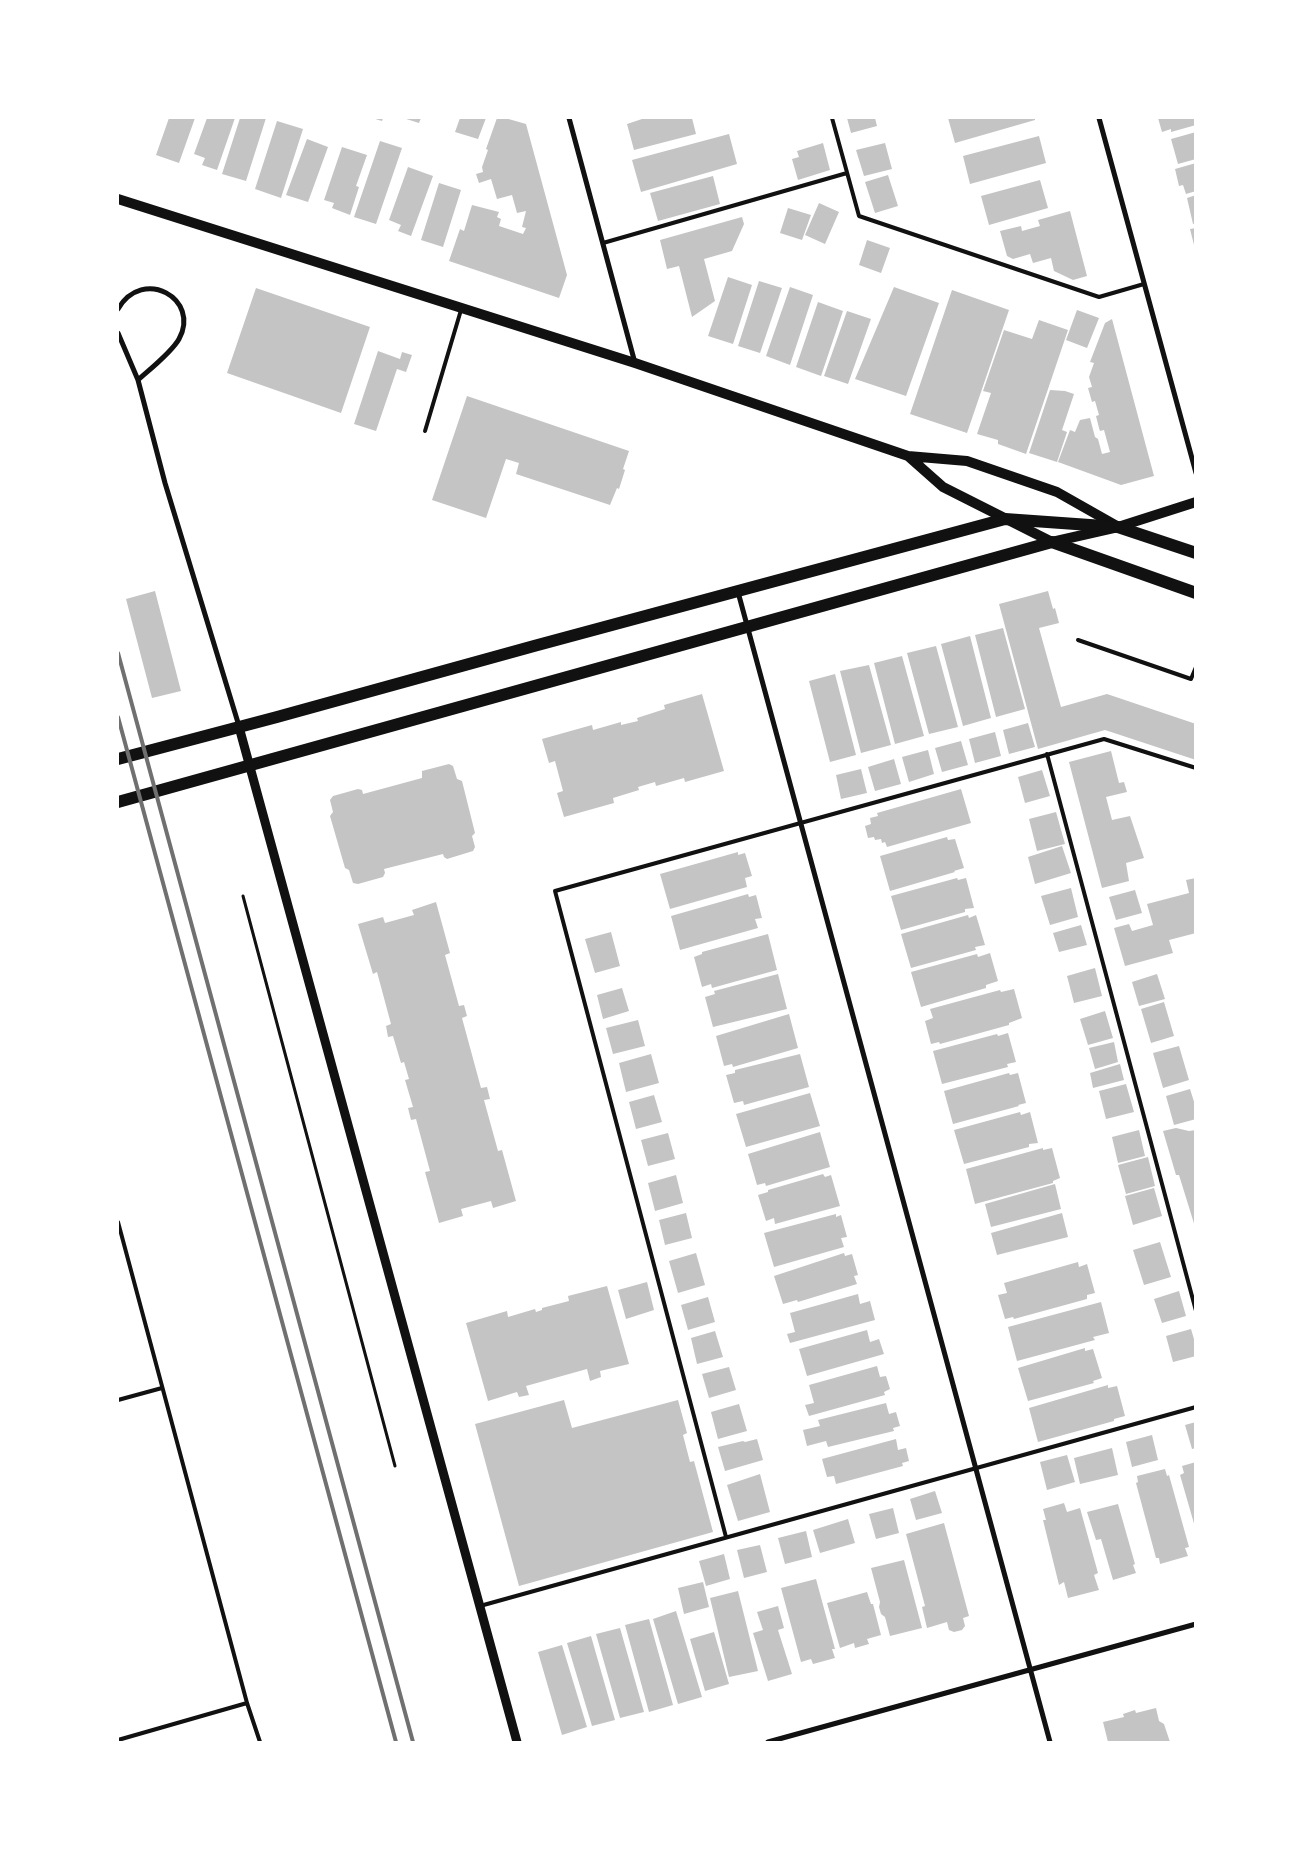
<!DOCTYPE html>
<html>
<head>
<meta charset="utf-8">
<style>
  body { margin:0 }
  #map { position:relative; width:1313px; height:1860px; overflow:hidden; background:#fff; font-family:"IBM Plex Sans",sans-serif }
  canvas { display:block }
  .frame { position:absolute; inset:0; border:119px solid #fff; pointer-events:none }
</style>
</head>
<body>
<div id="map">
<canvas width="1313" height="1860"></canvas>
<div class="frame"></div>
</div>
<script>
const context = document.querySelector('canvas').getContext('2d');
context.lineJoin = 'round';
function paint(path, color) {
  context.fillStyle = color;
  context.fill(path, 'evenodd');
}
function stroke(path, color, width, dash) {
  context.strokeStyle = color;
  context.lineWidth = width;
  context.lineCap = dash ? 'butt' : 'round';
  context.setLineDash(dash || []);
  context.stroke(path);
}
paint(new Path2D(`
  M169 118H195L179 163 156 155Z
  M207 118H235L217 170 202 165 205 158 194 154Z
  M240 118H266L246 181 222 174Z
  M372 118H383L382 121Z
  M403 118H421L419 123Z
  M460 118H486L478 139 455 132Z
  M497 118H505L526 124 567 275 559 298 449 261 460 229 464 231 472 205 499 212 497 217 501 219 499 226 523 234 526 228 522 227 526 211 517 213 512 195 497 199 491 179 479 183 476 174 483 172 482 167 488 150 486 149Z
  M645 118H692L696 134 634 150 627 124Z
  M847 118H875L877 126 851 133Z
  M948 118H1035V120L955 143Z
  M1158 118H1196V125L1171 132V129L1162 132Z
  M277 121 303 129 281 198 255 189Z
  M1196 132V159L1178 164 1171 139Z
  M729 134 737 164 641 192 632 160Z
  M1039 136 1046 163 970 184 963 156Z
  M307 139 328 147 308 202 286 195Z
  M380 141 402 148 376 224 354 217Z
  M823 143 830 170 798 180 792 159 799 157 797 151Z
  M885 143 892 169 864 176 856 150Z
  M342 147 367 155 356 186 359 187 350 215 332 208 334 203 324 200Z
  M1196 163V191L1186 194 1183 185 1179 186 1175 169Z
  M408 167 433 176 411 236 398 231 401 225 389 220Z
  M888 175 898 206 875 213 865 182Z
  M713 176 720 204 658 221 650 193Z
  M1040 180 1048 208 989 225 981 196Z
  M439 183 461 190 443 247 421 240Z
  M1196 195V223L1193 224 1187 198Z
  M819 203 839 212 825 244 805 235Z
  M788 208 811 215 802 240 780 233Z
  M1070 211 1087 276 1073 280 1054 271 1051 258 1033 263 1030 254 1013 259 1007 256 1000 231 1021 226 1022 231 1040 226 1038 220Z
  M742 217 744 224 732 251 704 259 715 301 692 317 679 266 667 269 660 240Z
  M1196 228V249H1195L1190 229Z
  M867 240 890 248 881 273 859 265Z
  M728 277 752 285 733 344 708 336Z
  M759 281 782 288 760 353 738 346Z
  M790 287 813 295 790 365 766 356Z
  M894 287 939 303 906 396 855 379Z
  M256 288 370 327 341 413 227 373Z
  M952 290 1009 310 967 433 910 414Z
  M818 302 843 311 821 376 796 367Z
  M1077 310 1099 318 1087 348 1066 340Z
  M847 311 871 319 848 384 824 376Z
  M1112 319 1154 476 1121 485 1058 462 1070 430 1075 432 1080 420 1090 418 1095 437 1098 439 1102 454 1110 452 1104 430 1100 431 1099 428 1096 416 1099 415 1095 401 1092 402 1088 388 1092 387 1089 377 1094 363 1090 362 1105 323Z
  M1039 320 1068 330 1026 454 998 444V440L977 434 991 393 983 391 1004 330 1032 339Z
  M378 351 400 359 402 352 412 355 406 372 397 369 376 431 354 424Z
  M1050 390 1065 391 1074 394 1062 430 1067 432 1057 462 1029 453Z
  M467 396 629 451 623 469 625 470 619 489 617 488 610 505 516 474 519 463 506 459 486 518 432 500Z
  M155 591 181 691 152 698 126 599Z
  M1048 591 1053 609 1055 608 1059 623 1039 628 1061 707 1107 694 1196 724V760L1105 730 1038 749 999 604Z
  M1003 628 1025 709 996 717 975 635Z
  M970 636 991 718 963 726 941 644Z
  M936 646 958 727 929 734 907 653Z
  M902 656 924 736 895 744 874 663Z
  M869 665 891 745 861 753 840 671Z
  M835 674 856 755 830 762 809 681Z
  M702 694 724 771 685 782 684 778 656 786 655 782 638 787 639 790 613 798 614 803 564 817 557 793 563 791 555 761 549 763 542 739 592 725 593 730 621 722V725L638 721 637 718 665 709 664 705Z
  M1028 723 1035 747 1009 754 1003 730Z
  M995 732 1001 756 975 763 969 739Z
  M961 741 968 765 942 772 935 748Z
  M928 750 934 774 909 782 902 757Z
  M1111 751 1119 783 1124 782 1127 792 1106 797 1112 820 1130 816 1144 858 1126 863 1129 881 1102 888 1069 762Z
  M894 759 901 784 875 791 868 767Z
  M449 764 453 766 457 779 462 781 475 833 472 836 475 847 473 851 447 859 444 857 443 854 384 869 385 873 383 877 358 884 353 883 349 870 345 868 330 816 333 812 330 800 333 796 358 789 362 790 363 794 422 778V771Z
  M861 769 867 793 841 799 836 775Z
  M1042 770 1050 796 1025 803 1018 777Z
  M961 789 971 823 887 847 885 842 882 843 881 839 875 840 874 837 868 838 865 826 871 824 870 818 878 816 877 813Z
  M1056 812 1065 844 1037 851 1029 819Z
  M947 837 948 840 955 839 964 868 954 871 955 872 890 891 880 856Z
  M1062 846 1071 873 1035 884 1028 857Z
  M738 852V855L745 853 752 876 745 878 747 887 670 909 660 874Z
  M957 878 958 880 966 878 974 908 965 909V912L901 930 891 896Z
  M1196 878V933L1169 940 1173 953 1125 966 1114 928 1129 924 1132 931 1153 925 1147 904 1189 893 1186 880Z
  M1071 888 1078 917 1050 925 1041 896Z
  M1135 890 1142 913 1116 920 1109 897Z
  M748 894 749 897 756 895 762 918 755 919 758 928 680 950 671 916Z
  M436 902 450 953 445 955 459 1006 464 1005 467 1016 462 1018 481 1088 487 1087 490 1099 484 1100 498 1151 502 1150 516 1201 493 1208 491 1201 461 1209 463 1216 439 1223 425 1172 430 1171 416 1119 411 1120 408 1108 413 1107 405 1080 409 1079 404 1062 401 1063 393 1036 388 1037 386 1026 391 1024 377 972 373 974 358 924 383 917 385 923 414 915 412 910Z
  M968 915 969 918 976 915 985 945 975 947 976 950 911 968 901 934Z
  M1081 925 1087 945 1059 952 1053 933Z
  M611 932 620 966 595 973 585 939Z
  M768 934 777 970 712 988 711 984 702 987 694 957 702 954V952Z
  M990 953 998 981 986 985V988L921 1007 911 972 977 954 978 957Z
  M1095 968 1102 996 1074 1003 1067 976Z
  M778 974 787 1009 713 1027 705 997 715 994 714 991Z
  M1157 974 1165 999 1139 1006 1132 982Z
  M622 988 629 1011 603 1019 597 995Z
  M1014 989 1022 1018 1009 1023V1025L940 1044 939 1042 931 1044 925 1021 933 1018 930 1009 1000 990 1001 992Z
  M1164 1002 1174 1036 1151 1043 1141 1009Z
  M1105 1011 1113 1038 1088 1045 1080 1019Z
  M789 1014 798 1048 733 1067 732 1064 724 1066 716 1036Z
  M638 1020 645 1046 613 1054 606 1028Z
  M1008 1033 1016 1062 1007 1064 1008 1067 942 1084 933 1051 997 1034 998 1036Z
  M1114 1042 1118 1062 1095 1069 1089 1048Z
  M1179 1046 1189 1080 1163 1088 1153 1053Z
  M651 1054 659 1083 626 1092 619 1063Z
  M800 1054 809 1087 744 1105 743 1101 734 1103 726 1075 735 1073V1070Z
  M1120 1064 1124 1080 1093 1088 1090 1073Z
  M1009 1073 1010 1075 1018 1073 1026 1103 1018 1105 1019 1106 953 1124 944 1091Z
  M1126 1084 1134 1112 1106 1119 1099 1091Z
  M1190 1089 1196 1108V1119L1174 1125 1166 1096Z
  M810 1093 820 1126 746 1147 736 1114Z
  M654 1095 662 1122 636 1129 629 1102Z
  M1020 1112 1021 1115 1030 1112 1038 1143 1029 1144V1147L964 1164 954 1130Z
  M1176 1128 1189 1131 1196 1130V1230L1179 1175H1176L1163 1131Z
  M1139 1130 1145 1156 1118 1163 1112 1137Z
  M820 1132 830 1167 766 1186 765 1183 757 1185 748 1154Z
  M668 1133 675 1159 648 1166 641 1140Z
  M1043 1148V1150L1052 1148 1060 1178 1053 1181V1183L975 1204 966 1169Z
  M1148 1157 1155 1186 1126 1194 1118 1165Z
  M823 1174 825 1177 831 1175 840 1206 775 1224 774 1218 766 1221 758 1195 768 1192V1190Z
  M676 1175 683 1203 655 1211 648 1183Z
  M1055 1184 1061 1209 991 1227 985 1204Z
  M1154 1188 1162 1216 1133 1225 1125 1196Z
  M686 1213 692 1238 665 1245 659 1220Z
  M1062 1213 1068 1237 997 1255 991 1233Z
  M836 1214V1217L841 1215 847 1237 841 1238 844 1247 774 1267 764 1233Z
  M1160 1242 1171 1277 1144 1285 1133 1250Z
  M696 1253 705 1285 678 1293 669 1261Z
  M844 1253 845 1256 852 1254 858 1275 854 1276 857 1284 798 1302 797 1300 783 1304 774 1276Z
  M1078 1262 1079 1267 1087 1264 1095 1293 1087 1295V1299L1014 1319 1013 1317 1005 1319 998 1295 1007 1293 1004 1283Z
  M647 1282 654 1310 626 1319 618 1290Z
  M607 1286 629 1364 600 1371 601 1377 590 1381 587 1369 526 1386 529 1395 519 1397 517 1392 488 1401 466 1323 507 1311 508 1317 535 1309 536 1312 542 1310V1308L569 1301 568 1296Z
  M1179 1291 1186 1316 1162 1323 1154 1299Z
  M858 1294 860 1304 870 1301 875 1320 790 1343 787 1334 795 1332 790 1313Z
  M708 1297 715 1322 688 1330 681 1305Z
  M1101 1302 1109 1333 1093 1337 1095 1340 1017 1361 1008 1327Z
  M1191 1329 1196 1346V1356L1173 1362 1166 1336Z
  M867 1330 870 1342 879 1339 884 1354 807 1376 799 1349Z
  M715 1331 723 1357 697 1364 691 1338Z
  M1085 1348V1351L1093 1349 1102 1378 1093 1381 1094 1383 1028 1401 1018 1368Z
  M877 1366 880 1377 886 1376 890 1389 884 1392 885 1395 809 1416 805 1405 814 1403 809 1385Z
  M729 1367 736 1390 709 1398 702 1374Z
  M1108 1385V1388L1117 1386 1125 1416 1114 1419V1421L1038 1442 1029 1408Z
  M564 1400 572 1428 678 1400 687 1433 683 1435 690 1462 694 1461 713 1532 519 1586 475 1424Z
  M886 1403 889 1414 896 1412 900 1426 893 1428 894 1431 828 1447 826 1441 807 1446 803 1430 820 1426 818 1420Z
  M739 1404 747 1431 718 1439 711 1412Z
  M1196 1422V1448L1192 1449 1185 1425Z
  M1152 1435 1158 1460 1132 1467 1126 1442Z
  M757 1439 763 1460 725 1471 718 1447 743 1441 745 1442Z
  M896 1439 898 1450 906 1448 909 1461 902 1463 903 1466 836 1484 834 1476 827 1477 822 1459Z
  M1112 1448 1118 1475 1080 1484 1074 1458Z
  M1067 1455 1075 1482 1047 1490 1040 1462Z
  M1196 1462V1527H1195L1180 1475 1184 1473 1182 1466Z
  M1165 1469 1167 1476 1169 1475 1189 1547 1185 1548 1188 1556 1160 1564 1159 1558H1156L1136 1483 1138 1482 1137 1476Z
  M760 1474 770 1512 738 1521 727 1485Z
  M935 1491 942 1513 916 1520 910 1499Z
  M1064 1503 1067 1512 1080 1508 1098 1573 1094 1575 1099 1590 1068 1598 1064 1582 1059 1585 1043 1520H1046L1043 1509Z
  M1118 1504 1135 1564 1133 1565 1136 1573 1113 1580 1101 1539 1096 1540 1087 1512Z
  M893 1508 899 1533 876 1539 869 1514Z
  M848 1519 855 1543 820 1553 813 1530Z
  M944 1523 969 1616 963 1618 965 1626 962 1630 954 1632 949 1630 947 1622 927 1628 922 1607 925 1606 906 1534Z
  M806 1531 812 1557 785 1564 778 1538Z
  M760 1545 767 1572 744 1578 737 1550Z
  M724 1554 730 1579 706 1586 699 1561Z
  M904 1560 922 1628 890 1636 885 1617 881 1614 879 1607 880 1602 871 1568Z
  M816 1579 835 1649H832L835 1658 813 1664 811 1659 801 1662 781 1588Z
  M703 1582 709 1607 684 1614 678 1588Z
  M738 1591 758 1671 729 1677 710 1598Z
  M867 1592 871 1604H873L881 1635 867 1639 869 1644 855 1648 854 1643 840 1648 827 1603Z
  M778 1606 784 1628 778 1630 792 1674 768 1681 753 1633 763 1630 757 1612Z
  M676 1611 702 1697 678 1704 653 1619Z
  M649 1619 673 1705 649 1712 625 1625Z
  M620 1628 644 1712 620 1718 596 1634Z
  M714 1632 729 1684 705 1691 690 1639Z
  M591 1636 615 1720 592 1726 567 1643Z
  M562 1645 587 1727 562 1735 538 1652Z
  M1156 1708 1159 1721 1164 1724 1170 1742H1108L1103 1722 1124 1717 1123 1714 1135 1710 1136 1713Z`), '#c4c4c4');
stroke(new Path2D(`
  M243 896 395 1466`), '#111', 3);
stroke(new Path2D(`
  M832 118 859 216 1099 297 1144 284
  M603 243 847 173
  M425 431 461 310
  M1078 640 1191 679 1196 667
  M1047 754 1196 1311
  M118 1222 247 1703 260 1742
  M118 1400 162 1388
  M726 1537 555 891 1104 739 1196 768
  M480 1606 1196 1407
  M118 1740 247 1703`), '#111', 4);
stroke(new Path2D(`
  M569 118 635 363
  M1099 118 1196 473
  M118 309C143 266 201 299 179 339 172 352 149 370 138 380L118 333
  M138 380 165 483 239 726
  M738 592 1050 1742
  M768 1742 1196 1624`), '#111', 5);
stroke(new Path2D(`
  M239 727 517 1742`), '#111', 9);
stroke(new Path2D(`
  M118 199 635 363 908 456 967 461 1057 492 1117 526
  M908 456 943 487 1052 542 1118 527 1196 502`), '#111', 10);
stroke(new Path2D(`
  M118 759 277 717 534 646 1005 519 1118 527 1196 553
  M118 802 1052 542 1196 593`), '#111', 12);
stroke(new Path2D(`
  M118 653 413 1742
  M118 717 396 1742`), '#707070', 4);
</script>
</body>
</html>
